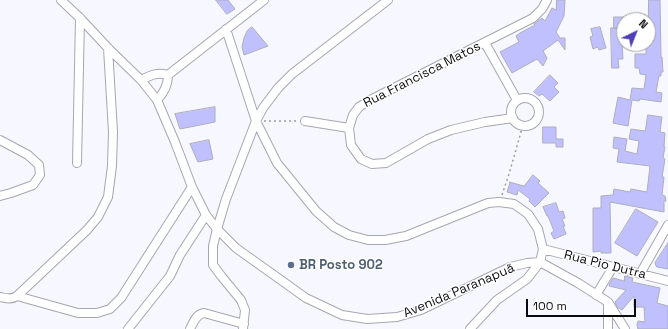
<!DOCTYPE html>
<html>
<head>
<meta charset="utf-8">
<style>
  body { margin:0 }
  #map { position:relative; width:668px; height:329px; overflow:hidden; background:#f7f7ff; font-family:"Space Grotesk",sans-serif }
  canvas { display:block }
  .north { position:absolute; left:616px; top:12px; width:40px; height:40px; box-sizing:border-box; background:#fff; border:1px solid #9d9d9f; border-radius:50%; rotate:43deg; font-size:11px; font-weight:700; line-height:16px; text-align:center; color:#0b0b0f }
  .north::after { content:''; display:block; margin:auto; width:14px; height:18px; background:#4f3eb5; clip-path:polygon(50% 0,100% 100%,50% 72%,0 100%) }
  .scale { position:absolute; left:526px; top:299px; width:110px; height:18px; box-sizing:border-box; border:2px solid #0b0b0f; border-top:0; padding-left:5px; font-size:12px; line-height:14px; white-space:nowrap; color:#0b0b0f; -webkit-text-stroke:3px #fff; paint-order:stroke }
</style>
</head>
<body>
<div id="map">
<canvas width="668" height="329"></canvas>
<div class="north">N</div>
<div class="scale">100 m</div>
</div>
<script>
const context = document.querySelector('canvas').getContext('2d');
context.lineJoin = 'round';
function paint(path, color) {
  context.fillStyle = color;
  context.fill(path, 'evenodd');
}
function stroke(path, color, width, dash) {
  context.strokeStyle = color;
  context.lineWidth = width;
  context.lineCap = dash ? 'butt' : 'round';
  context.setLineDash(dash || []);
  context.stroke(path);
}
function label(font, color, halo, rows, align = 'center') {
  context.font = font + ' "Space Grotesk",sans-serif';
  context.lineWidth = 3;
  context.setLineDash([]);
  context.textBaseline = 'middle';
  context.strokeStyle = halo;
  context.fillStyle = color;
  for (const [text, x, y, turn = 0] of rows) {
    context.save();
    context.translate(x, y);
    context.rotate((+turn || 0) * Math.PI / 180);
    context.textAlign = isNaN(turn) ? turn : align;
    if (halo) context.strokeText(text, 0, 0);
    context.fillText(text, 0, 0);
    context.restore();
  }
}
const building = new Path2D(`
  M216 0H228L235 9 227 14Z
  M557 0H565L564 16 556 32 560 38H565V50L558 40 543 51 547 58 543 66 537 59 512 73 500 52 519 42 516 36 520 33 535 25 534 24 542 18 545 21 552 8 556 10Z
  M649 0H660L661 57H662L663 72H661V76H659L656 92 662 93 661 102 640 99 639 101 632 100 628 126 613 123 618 97 630 100 632 88 644 89 646 75 640 74 639 68H635V54H646V44H648V43Z
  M614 17H624V28H614Z
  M252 27 268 46 244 55 242 47 244 38 247 31Z
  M600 27 606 48 599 50 598 47 593 49 590 37 593 36 591 29Z
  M611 28H619L620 41H622L623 59H618L619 68H612Z
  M550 75 558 83 554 87 559 92 550 101 542 94 539 96 534 92Z
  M215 107V122L180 129 175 114Z
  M648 115 662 117 660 132 665 133 664 147H665L663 158 665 159 662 177H664L662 195 665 196 666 201H664V212L610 202 611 253H601V251L593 252V208H601V196L613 195 614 189 630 192 631 189 647 192 650 166 617 162 619 149 613 148 614 137 627 139 625 151 637 154 639 141 629 139 631 129 645 131Z
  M543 127H556V139H563V147H556V143H543Z
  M209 140 213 159 198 162 190 144Z
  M533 175 540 181 538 183 549 193 535 207 529 201 530 199 518 190 517 195 507 192 510 183 509 182 524 186Z
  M556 203 559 212 563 211 565 218 562 219 565 226H563L566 234 554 239 551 233 554 231 548 216H547L543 207Z
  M636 209 658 222 637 256 615 243Z
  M668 243V269L657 267 656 266 655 263Z
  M625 276 633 278 632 282 660 288 657 303 668 306V329H638L637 325 638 321 645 322 644 307H634V296L622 310 617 307 615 302 626 290 609 286 610 283 613 278 624 281Z`);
paint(building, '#c0c0fe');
stroke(building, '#adaeb9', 1);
const minor = new Path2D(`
  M61 0 80 18 108 48 141 80 157 100 175 142 192 187 206 215 217 229 236 248 306 298 342 315 367 319 397 317 421 310 510 267 527 263 540 262 578 283 608 302 625 329
  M226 29 256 121 277 163 316 211 334 227 349 235 368 240H385L406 236 488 203 499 202 514 204 528 214 538 229 543 249 540 262 527 279 497 300 470 329
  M485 43 517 100
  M168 75 264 0
  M141 80C151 75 157 72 168 75
  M511 112a14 14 0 1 1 28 0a14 14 0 1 1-28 0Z
  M157 100C164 93 168 86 168 75
  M513 118 485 122 451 130 428 139 386 163 372 164 361 159 351 145 349 128 353 115 359 107 370 100 533 18 542 9 547 0
  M305 121 349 128
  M0 140 28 155 39 165 40 175 33 185 11 193 0 196
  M77 163 80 18
  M543 249 668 281
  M640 274 668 225
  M596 295 613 267
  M17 296 78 313H97L110 309 121 298 192 187
  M0 297C6 298 11 300 17 296L87 230 98 217 108 197 112 166 113 132 108 48
  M608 303V329
  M128 329 170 276 180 255 206 215
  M190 329C193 323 196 314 204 313L244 324
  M243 329 245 310 241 300 222 277 213 265V246L217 229 226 199 256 121 263 108 278 88 292 74 388 0`);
stroke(minor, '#a6a6b2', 10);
stroke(new Path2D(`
  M264 121H298
  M502 195 509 174 521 132 522 125`), '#9c9ca2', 1.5, [2, 3]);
stroke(minor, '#fff', 8);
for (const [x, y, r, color] of [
  [291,265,4,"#5c6f8a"]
]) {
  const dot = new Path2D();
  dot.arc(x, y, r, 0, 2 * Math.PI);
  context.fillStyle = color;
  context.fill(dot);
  stroke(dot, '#fff', 1.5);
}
label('13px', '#0b0b0f', '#fff', [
  ["Rua Francisca Matos",422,75,-27],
  ["Rua Pio Dutra",605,265,14],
  ["Avenida Paranapuã",459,291,-23]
]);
label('bold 13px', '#4e5e75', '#fff', [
  ["BR Posto 902",299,265]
], 'left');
</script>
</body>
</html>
